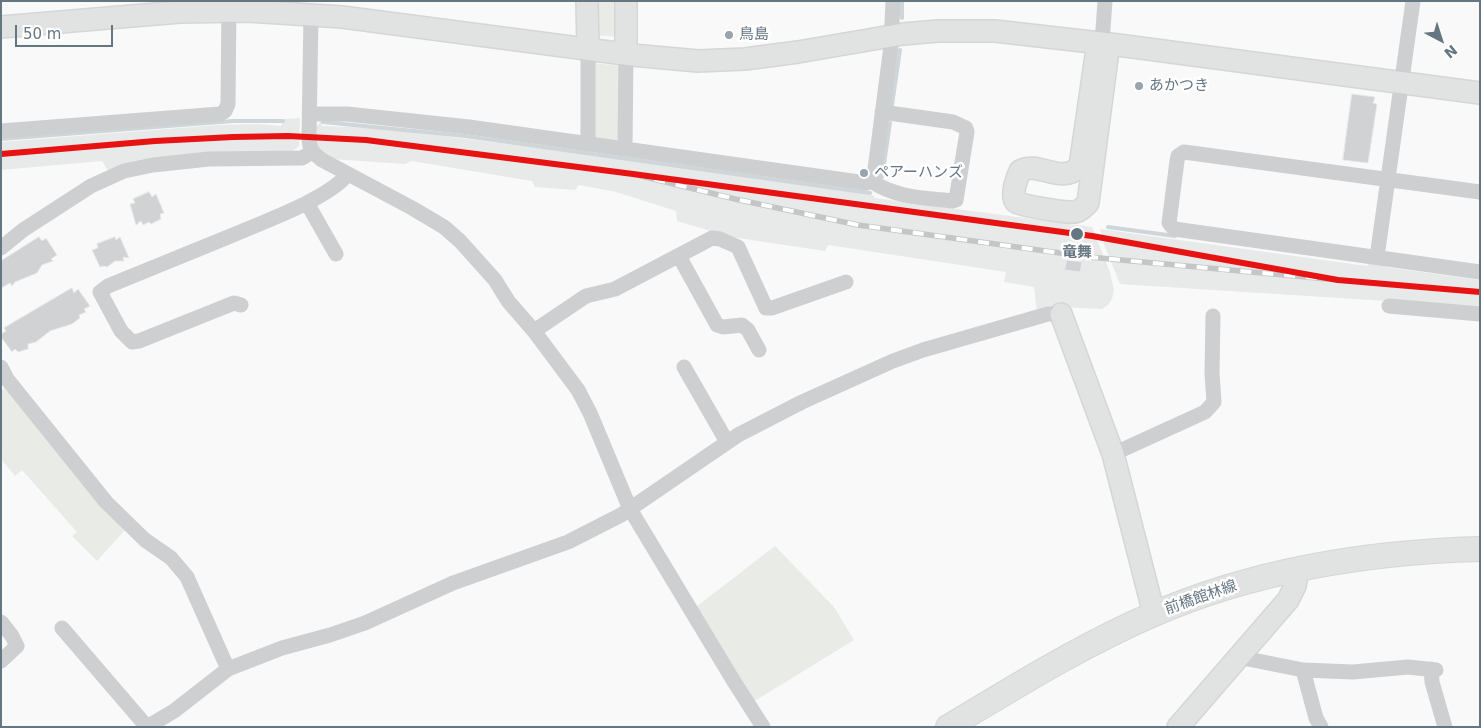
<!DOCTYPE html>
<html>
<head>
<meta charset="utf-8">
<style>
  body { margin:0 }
  #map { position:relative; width:1481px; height:728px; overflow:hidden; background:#f9f9f9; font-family:"DejaVu Sans",sans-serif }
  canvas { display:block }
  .frame { position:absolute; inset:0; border:2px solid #657683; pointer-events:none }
  .north { position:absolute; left:1416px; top:15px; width:50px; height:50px; -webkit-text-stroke:4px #fff; paint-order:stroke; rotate:140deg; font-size:14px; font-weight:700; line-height:20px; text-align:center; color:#657683 }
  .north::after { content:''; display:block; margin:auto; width:18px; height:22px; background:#657683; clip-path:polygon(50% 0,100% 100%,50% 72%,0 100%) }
  .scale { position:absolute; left:15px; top:25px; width:98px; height:22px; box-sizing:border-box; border:2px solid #657683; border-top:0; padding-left:6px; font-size:15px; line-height:18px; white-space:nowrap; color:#657683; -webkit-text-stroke:4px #fff; paint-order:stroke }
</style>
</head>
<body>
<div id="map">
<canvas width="1481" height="728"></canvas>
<div class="frame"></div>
<div class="north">N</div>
<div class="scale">50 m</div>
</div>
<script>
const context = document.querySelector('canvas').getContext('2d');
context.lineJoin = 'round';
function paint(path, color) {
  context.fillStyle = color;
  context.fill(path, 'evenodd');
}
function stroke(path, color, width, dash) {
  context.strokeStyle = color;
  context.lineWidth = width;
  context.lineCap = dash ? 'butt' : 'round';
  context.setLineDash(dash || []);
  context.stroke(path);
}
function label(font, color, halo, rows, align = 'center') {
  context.font = font + ' "DejaVu Sans","Noto Sans JP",sans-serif';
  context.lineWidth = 5;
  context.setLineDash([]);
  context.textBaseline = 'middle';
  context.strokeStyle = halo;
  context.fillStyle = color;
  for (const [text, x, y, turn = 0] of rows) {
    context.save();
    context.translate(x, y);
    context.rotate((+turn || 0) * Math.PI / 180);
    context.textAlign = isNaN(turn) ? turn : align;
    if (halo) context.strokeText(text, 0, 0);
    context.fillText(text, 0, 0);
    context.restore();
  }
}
paint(new Path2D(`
  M300 118 299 146 290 153 109 172 102 161 1 170V142L218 125 259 124 281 126 284 119Z
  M322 120V126L380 128 578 153 873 195 875 198 1092 227 1110 272 1114 290 1112 299 1108 305 1102 309 1059 307 1037 312 1034 287 1004 282 1006 272 828 245 825 251 731 237 677 221 676 211 616 192 579 185 575 190 535 187 532 181 412 161 405 164 331 159 316 149V127Z
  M1100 229 1367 266 1371 262 1384 263 1385 267 1480 280V307L1120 284 1105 247Z`), '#e8e9e9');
paint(new Path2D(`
  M592 1H622V37L592 35Z
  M593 63 622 66 618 139 616 140 598 139 594 136Z
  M6 387 126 529 97 561 72 536 77 532 22 470 15 476 1 459V454L3 452 1 450V391Z
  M775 546 834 607 854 640 753 702 696 607Z`), '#e8ebe6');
stroke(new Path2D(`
  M902 1V18
  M892 105 900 50
  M323 122 465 136 870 193
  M1 139 233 121H283
  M882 177 890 123
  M1108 227 1175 236`), '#ced6d9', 4);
const building = new Path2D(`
  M1352 94 1375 97 1373 103 1377 104 1368 163 1343 160Z
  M149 192 152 197 156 194 164 213 160 214 161 219 151 224 149 222 143 225 141 221 136 225 130 204 135 203 133 199Z
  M39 237 42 241 46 238 57 255 51 259 53 261 42 265 37 273 15 282 12 286 10 283 1 288V261Z
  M115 237 116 240 120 237 129 258 123 257 124 261H115L107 267 104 266 100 267 92 250 98 248 97 244Z
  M1067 260 1082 262 1080 272 1065 270Z
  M72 288 74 293 78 289 90 306 84 309 86 312 79 315 80 318 72 324 50 331 36 342 28 344V349L18 352 15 349 12 352 1 337V334L6 331 4 328Z`);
paint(building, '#d0d2d3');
stroke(building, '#e8e8e8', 1);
const secondary = new Path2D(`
  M587 1 588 49
  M626 1V54
  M1 27 180 12 248 11 342 17 632 55 698 61 745 59 798 52 903 34 938 31H995L1118 45 1480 93
  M1102 43 1107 58 1088 203C1084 207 1080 211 1075 212 1068 213 1021 206 1016 202 1010 196 1017 178 1020 171 1039 160 1061 186 1080 166L1096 56Z
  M1061 314 1113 454 1154 614
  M1178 727 1288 600 1295 586 1298 570`);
const primary = new Path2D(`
  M948 727C1015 687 1082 645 1154 614 1256 570 1369 552 1480 549`);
stroke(secondary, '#d5d6d7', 24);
stroke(primary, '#d5d6d7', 26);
stroke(new Path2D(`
  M311 14 309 137C309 149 313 153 322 160L412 208 444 227 460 241 495 280 508 301 534 331 578 390 590 413 630 509 733 680 763 727
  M1102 43 1105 1
  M588 49V144
  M310 114H347L469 127 866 183 871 181C896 198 925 198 953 201L956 200 967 132 966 128 953 122 882 112
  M1 131 220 114 225 111 228 104 229 1
  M625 148 626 54
  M871 181 874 177 891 46 893 1
  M1480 192 1184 152 1178 156 1177 161 1169 223 1174 229 1480 272
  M307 203 336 254
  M1 248 23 230 91 186 124 171 153 165 209 159 302 158 312 152
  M679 256 717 325 723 327 742 325 748 330 759 350
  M1377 257 1413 1
  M241 305 234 303 139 341 132 342 121 331 100 292 108 286C150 269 191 252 233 235 263 222 328 199 348 174
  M1389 306 1480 314
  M534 331 586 296 615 289 712 238 720 239 738 247 766 308H772L846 282
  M1 367 7 379 106 502 145 540 171 558 187 577 228 669
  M684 367 727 442
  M1113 454 1205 412 1214 402 1212 373 1213 316
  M1 622 12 636 17 646 1 661
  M62 628 147 727
  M1238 657 1303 670 1353 672 1408 667 1436 670
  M1431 669 1432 682 1445 727
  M1303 670 1316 718 1321 727
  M147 727 174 711 228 669 282 648 330 635 365 623 453 583 568 542 621 515 738 435 802 402 893 361 923 350 1048 314H1061`), '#cecfd0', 15);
stroke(secondary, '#e1e2e2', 21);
stroke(primary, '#e1e2e2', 24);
const rail = new Path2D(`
  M633 174 735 199 858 225 1089 257 1338 280`);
stroke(rail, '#c3c5c6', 5.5);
stroke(rail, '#fff', 4, [11]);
stroke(new Path2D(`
  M1 154 155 141 233 137 288 136 366 140 633 174 1092 236 1338 280 1480 292`), '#e71212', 6);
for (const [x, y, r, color] of [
  [729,35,5,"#99a4ac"],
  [1139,86,5,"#99a4ac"],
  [864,173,5,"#99a4ac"],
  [1077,234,7,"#657683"]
]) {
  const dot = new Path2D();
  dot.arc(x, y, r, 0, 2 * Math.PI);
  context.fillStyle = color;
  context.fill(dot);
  stroke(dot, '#fff', 2);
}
label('15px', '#657683', '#fff', [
  ["鳥島",739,35],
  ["あかつき",1149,86],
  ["ペアーハンズ",874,173]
], 'left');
label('bold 15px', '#657683', '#fff', [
  ["竜舞",1077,253]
]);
label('15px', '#657683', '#fff', [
  ["前橋館林線",1201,598,-19]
]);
</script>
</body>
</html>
